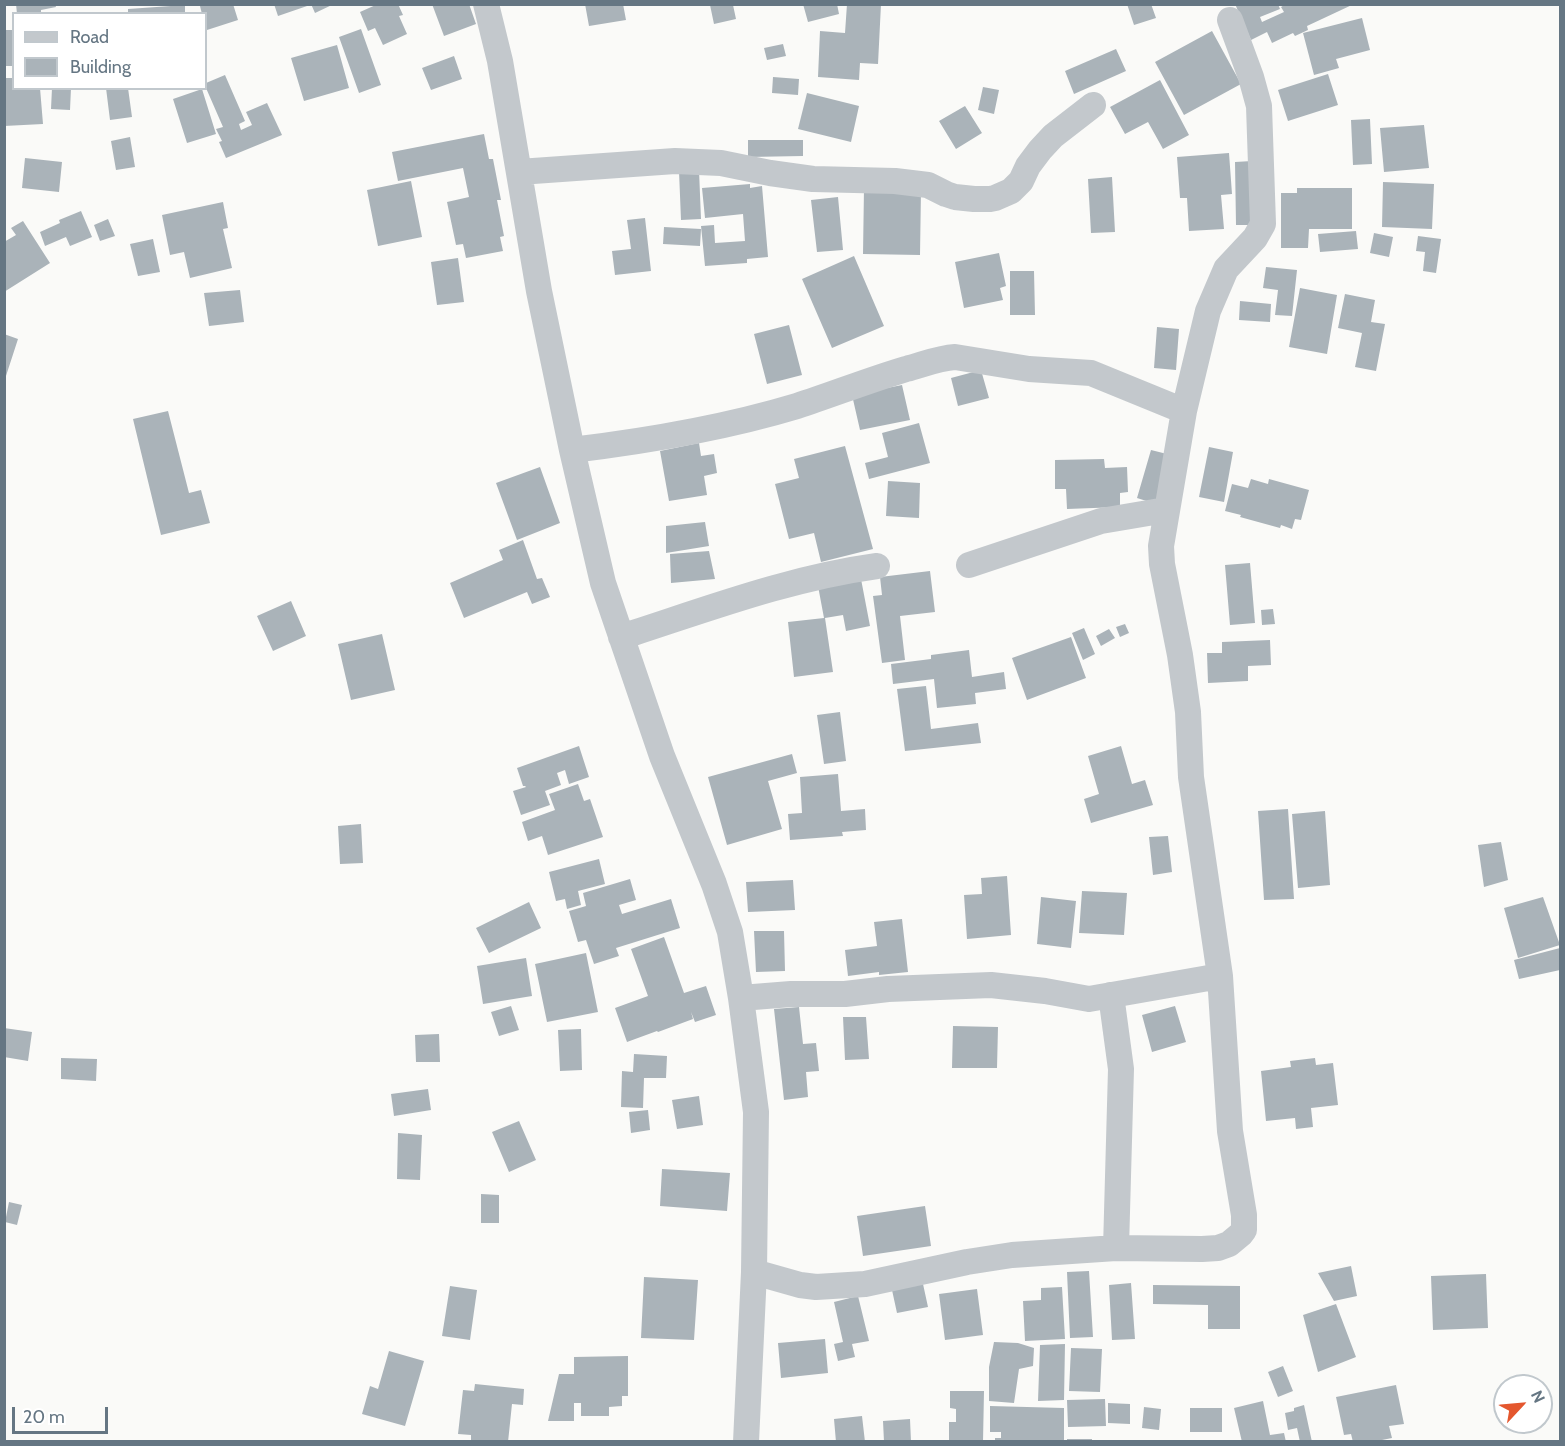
<!DOCTYPE html>
<html>
<head>
<meta charset="utf-8">
<style>
  body { margin:0 }
  #map { position:relative; width:1565px; height:1446px; overflow:hidden; background:#fafaf8; font-family:Cabin,sans-serif }
  canvas { display:block }
  .frame { position:absolute; inset:0; border:6px solid #657683; pointer-events:none }
  .legend { position:absolute; left:12px; top:12px; width:195px; height:78px; box-sizing:border-box; background:#fff; border:2px solid #c1c8cd; margin:0; padding:8px 10px; list-style:none; font-size:18px; color:#657683 }
  .legend li { display:flex; align-items:center; gap:12px; height:30px }
  .legend b { width:30px; border:2px solid #c1c8cd }
  .north { position:absolute; left:1493px; top:1374px; width:60px; height:60px; box-sizing:border-box; background:#fff; border:2px solid #c1c8cd; border-radius:50%; rotate:64deg; font-size:16px; font-weight:700; line-height:24px; text-align:center; color:#657683 }
  .north::after { content:''; display:block; margin:auto; width:21px; height:27px; background:#e4572e; clip-path:polygon(50% 0,100% 100%,50% 72%,0 100%) }
  .scale { position:absolute; left:12px; top:1407px; width:96px; height:27px; box-sizing:border-box; border:3px solid #657683; border-top:0; padding-left:8px; font-size:18px; line-height:21px; white-space:nowrap; color:#657683; -webkit-text-stroke:4px #fff; paint-order:stroke }
</style>
</head>
<body>
<div id="map">
<canvas width="1565" height="1446"></canvas>
<div class="frame"></div>
<ul class="legend">
<li><b style="height:8px;background:#c3c8cc"></b>Road</li>
<li><b style="height:16px;background:#aab3b9"></b>Building</li>
</ul>
<div class="north">N</div>
<div class="scale">20 m</div>
</div>
<script>
const context = document.querySelector('canvas').getContext('2d');
context.lineJoin = 'round';
function paint(path, color) {
  context.fillStyle = color;
  context.fill(path, 'evenodd');
}
function stroke(path, color, width, dash) {
  context.strokeStyle = color;
  context.lineWidth = width;
  context.lineCap = dash ? 'butt' : 'round';
  context.setLineDash(dash || []);
  context.stroke(path);
}
paint(new Path2D(`
  M16 4H55L56 7 41 10V14H17Z
  M204 4H233L238 20 207 30 206 23V14H202L200 6Z
  M274 4H310V5L278 16Z
  M311 4H334L315 13Z
  M378 4H398L403 15 399 16 407 34 383 45 375 28 368 31 360 12Z
  M432 4H469L476 24 444 36Z
  M585 4H623L626 20 589 26Z
  M803 4H837L839 14 808 22Z
  M847 4H881L878 64 860 63 859 80 818 77 820 31 845 33Z
  M1127 4H1151L1156 18 1134 25Z
  M1235 4H1278L1280 9 1260 17 1262 22 1284 12 1281 7 1286 4H1354L1307 26 1308 30 1295 36 1293 33 1272 43 1267 32 1251 40Z
  M185 5V14H128V9Z
  M710 5H733L736 19 714 24Z
  M1362 18 1370 50 1336 59 1339 68 1314 75 1303 33Z
  M361 29 381 85 359 93 339 37Z
  M4 30H14V66H4Z
  M1212 31 1241 84 1184 115 1155 62Z
  M783 44 786 56 767 60 764 48Z
  M337 45 349 88 304 101 291 58Z
  M1116 49 1126 71 1074 94 1065 71Z
  M454 56 462 79 431 90 422 68Z
  M1328 74 1338 105 1288 121 1278 90Z
  M225 75 245 121 239 124 241 130 252 125 246 112 267 103 282 135 226 158 219 142 222 141 216 129 223 127 206 88V83Z
  M773 77 799 79 798 95 772 93Z
  M4 78H14V88H40L43 124 4 126Z
  M1160 80 1189 135 1163 149 1148 122 1125 134 1110 107Z
  M983 87 999 90 994 114 978 110Z
  M52 88H71L70 110 51 109Z
  M106 88H128L132 117 110 120Z
  M202 89 216 134 187 143 173 99Z
  M807 93 859 106 851 142 798 129Z
  M965 106 982 133 956 149 939 121Z
  M1370 119 1372 164 1353 165 1351 120Z
  M1424 125 1429 168 1384 172 1380 128Z
  M484 134 489 159H493L501 200H497L504 236 500 237 503 251 466 258 463 244 456 245 447 202 469 197 463 168 398 181 392 152Z
  M130 137 135 167 116 170 111 141Z
  M748 140H803V156L748 157Z
  M1229 153 1232 194 1221 195 1224 229 1189 231 1187 198H1180L1177 157Z
  M25 158 62 162 59 192 22 188Z
  M1252 161 1253 225H1236L1235 162Z
  M699 170 701 219 681 220 679 171Z
  M1112 177 1115 232 1091 233 1088 179Z
  M411 181 422 237 378 246 367 190Z
  M1383 182 1434 184 1432 229 1382 227Z
  M750 184V188L762 186 768 257 747 259V263L705 266 701 226 714 225 715 243 745 241 743 214 705 218 702 188Z
  M864 188 921 189 920 255 863 254Z
  M1297 188H1352V229H1309L1308 248H1281V193H1297Z
  M838 197 843 250 817 252 811 200Z
  M223 202 228 228 223 229 232 268 190 278 184 252 170 255 162 215Z
  M81 211 92 237 70 246 66 237 45 246 40 232 60 223 59 220Z
  M645 218 651 271 615 275 612 251 631 249 627 220Z
  M108 219 115 236 100 241 94 225Z
  M23 221 50 263 4 292V242L16 235 11 228Z
  M664 227 701 229 700 246 663 244Z
  M1356 231 1358 249 1320 252 1318 234Z
  M1374 233 1393 237 1389 257 1370 253Z
  M1418 236 1441 239 1436 273 1423 271 1425 252 1416 251Z
  M153 239 160 272 138 276 130 244Z
  M999 253 1006 286 1000 288 1003 300 964 308 955 262Z
  M854 256 884 326 832 348 802 279Z
  M458 258 464 302 437 305 431 262Z
  M1266 267 1297 270 1292 316 1275 315 1278 290 1263 288Z
  M1010 271H1034L1035 315H1010Z
  M1300 288 1337 295 1327 354 1289 347Z
  M240 290 244 322 209 326 204 293Z
  M1345 294 1375 300 1371 322 1385 324 1376 371 1355 367 1362 333 1338 328Z
  M1240 301 1271 304 1270 322 1239 320Z
  M789 325 802 375 767 384 754 334Z
  M1157 327 1179 329 1176 370 1154 368Z
  M4 334 18 339 5 379H4Z
  M981 370 989 398 958 406 951 378Z
  M902 385 910 420 860 430 852 395Z
  M168 411 189 493 201 490 210 523 161 535 133 419Z
  M919 423 930 463 869 479 865 463 888 457 882 433Z
  M699 443 701 456 714 454 717 473 704 476 707 495 669 501 660 451Z
  M845 446 873 549 821 562 814 533 789 539 775 484 799 478 794 459Z
  M1209 447 1233 452 1224 502 1199 497Z
  M1151 450 1171 455 1156 504 1137 498Z
  M1104 459 1105 468 1127 467 1128 492 1120 493V507L1067 509 1066 489H1055V460Z
  M540 467 560 523 517 540 496 483Z
  M1251 479 1268 484 1269 479 1309 490 1301 520 1295 519 1292 529 1281 525 1280 528 1240 517 1241 515 1225 511 1232 484 1248 488Z
  M888 481 920 483 919 518 886 516Z
  M705 522 709 546 666 553V526Z
  M523 540 537 579 542 578 550 597 532 604 527 592 464 618 450 583 503 560 499 550Z
  M709 551 715 579 671 583 670 554Z
  M1250 563 1255 623 1230 625 1225 565Z
  M930 571 935 612 900 616 905 660 882 663 873 596 882 595 880 577Z
  M861 579 870 626 846 631 843 615 825 618 833 672 794 677 788 622 824 618 818 586Z
  M291 601 306 636 273 651 257 616Z
  M1273 609 1275 624 1262 625 1261 610Z
  M1125 624 1129 633 1120 637 1116 627Z
  M1084 628 1095 654 1083 660 1072 633Z
  M1109 629 1115 638 1101 646 1096 636Z
  M382 634 395 690 351 700 338 644Z
  M1071 637 1086 678 1027 700 1012 658Z
  M1270 640 1271 665 1248 666V681L1208 683 1207 653H1222V642Z
  M969 650 972 677 1004 672 1006 689 975 693 976 704 937 708 934 679 893 684 891 664 931 659V655Z
  M926 686 931 729 978 723 981 743 905 751 897 689Z
  M840 712 846 761 824 764 817 715Z
  M579 746 589 777 569 784 565 770 557 773 561 785 545 791 550 805 521 815 513 791 526 787 525 786H523L517 768Z
  M1121 746 1132 784 1145 780 1153 805 1091 823 1084 799 1099 794 1088 756Z
  M792 754 797 773 768 781 782 829 727 845 708 777Z
  M838 774 841 811 865 809 866 830 842 832 843 836 790 840 788 814 802 813 800 777Z
  M578 784 584 801 590 799 603 837 548 855 542 836 528 841 522 822 555 810 549 794Z
  M1288 809 1294 899 1264 900 1258 811Z
  M1325 811 1330 885 1298 888 1292 814Z
  M361 824 363 863 340 864 338 826Z
  M1168 836 1172 872 1153 875 1149 837Z
  M1501 842 1508 880 1484 887 1478 845Z
  M599 859 605 884 578 891 581 905 567 909 565 899 556 901 549 872Z
  M1007 876 1011 935 967 939 964 895 982 894 981 878Z
  M630 879 636 900 619 905 622 914 671 899 680 928 616 948 619 956 594 964 586 940 578 942 569 911 586 906 583 893Z
  M793 880 795 910 748 912 746 882Z
  M1082 891 1127 893 1124 935 1079 933Z
  M1041 897 1076 901 1071 948 1037 944Z
  M1543 897 1560 945 1518 958 1504 908Z
  M529 902 541 928 489 953 476 928Z
  M902 919 908 972 879 975V972L848 976 845 950 877 946 874 922Z
  M754 931H784L785 971 756 972Z
  M664 937 684 993 706 986 716 1015 695 1022 691 1012 693 1019 658 1032 657 1031 627 1042 615 1008 648 996 631 949Z
  M1560 948V970L1519 979 1514 960Z
  M586 953 598 1012 547 1022 535 964Z
  M526 958 532 996 483 1004 477 966Z
  M511 1006 519 1030 499 1036 491 1012Z
  M1175 1006 1186 1042 1152 1052 1142 1015Z
  M799 1007 803 1044 816 1043 819 1071 806 1072 808 1097 784 1100 774 1009Z
  M843 1017H866L869 1059 845 1060Z
  M953 1026 998 1027 997 1068H952Z
  M4 1028 32 1032 28 1061 4 1057Z
  M581 1029 582 1070 560 1071 558 1030Z
  M439 1034 440 1062H416L415 1035Z
  M634 1054 667 1056 666 1078H644L643 1108 621 1107 622 1071 633 1072Z
  M61 1058 97 1059 96 1081 61 1079Z
  M1315 1058 1316 1065 1333 1063 1338 1105 1311 1108 1313 1127 1296 1129 1295 1118 1266 1121 1261 1071 1291 1067 1290 1061Z
  M428 1089 431 1110 394 1116 391 1094Z
  M699 1096 703 1125 677 1129 672 1100Z
  M648 1110 650 1130 631 1133 629 1112Z
  M519 1121 536 1160 509 1172 492 1132Z
  M398 1133 422 1135 420 1180 397 1179Z
  M662 1169 730 1173 727 1211 660 1206Z
  M481 1194 499 1195V1223H481Z
  M9 1202 22 1205 17 1225 5 1222Z
  M925 1206 931 1246 863 1256 857 1216Z
  M1351 1266 1357 1296 1334 1301 1318 1273Z
  M1089 1271 1093 1337 1070 1338 1067 1272Z
  M1486 1274 1488 1328 1433 1330 1431 1276Z
  M644 1277 698 1280 694 1340 641 1338Z
  M1131 1283 1135 1339 1112 1340 1109 1285Z
  M923 1284 928 1307 897 1313 892 1290Z
  M1153 1285 1240 1286V1329H1208V1305L1153 1304Z
  M450 1286 477 1290 470 1340 442 1336Z
  M1062 1287 1065 1339 1025 1341 1023 1301 1041 1300V1288Z
  M977 1289 983 1335 945 1340 939 1294Z
  M858 1296 869 1341 852 1344 855 1357 838 1361 834 1344 843 1342 834 1302Z
  M1336 1304 1356 1357 1318 1372 1303 1315Z
  M825 1339 828 1373 781 1378 778 1343Z
  M994 1342 1018 1343 1034 1348 1033 1366 1019 1369 1014 1403 989 1401V1367Z
  M1065 1344 1064 1400 1038 1401 1040 1345Z
  M1071 1348 1102 1349 1100 1392 1069 1391Z
  M389 1351 424 1361 405 1426 362 1414 370 1386 378 1389Z
  M628 1356V1396H622V1406L609 1407V1416H581V1403H574V1421H548L559 1374H574V1357Z
  M1283 1366 1293 1391 1278 1397 1268 1372Z
  M475 1384 524 1389 523 1405 512 1404 508 1442 471 1441V1435L458 1434 463 1390 474 1391Z
  M1396 1385 1404 1424 1389 1426 1392 1438 1372 1442H1353L1351 1434 1344 1435 1336 1397Z
  M950 1391H984L983 1442H949V1422H956V1409L950 1408Z
  M1105 1399 1106 1426 1068 1427 1067 1400Z
  M1263 1401 1270 1435 1284 1433 1286 1442H1242L1234 1408Z
  M1108 1403 1130 1404V1424L1108 1423Z
  M1304 1405 1312 1442H1300L1297 1428 1288 1430 1285 1413 1294 1411V1408Z
  M990 1406 1064 1408V1442H995V1438H1001V1432H990Z
  M1144 1407 1161 1409 1159 1430 1142 1428Z
  M1190 1408H1222V1432H1190Z
  M862 1416 865 1442H836L834 1419Z
  M910 1419 911 1442H884L883 1421Z
  M1067 1439H1092V1442H1067Z`), '#aab3b9');
stroke(new Path2D(`
  M486 4 500 61 539 291 572 450 603 583 662 756 714 884 730 932 741 998 756 1112 754 1272 746 1442
  M519 172 675 161 721 163 770 173 813 179 895 181 928 185 946 194 955 197 974 199H990L995 198 1011 191 1021 181 1028 166 1040 150 1053 136 1093 105
  M572 450C647 441 724 428 797 406 834 394 869 380 906 369 922 365 938 358 955 357L1029 369 1091 373 1184 411
  M969 565 1101 521 1166 510
  M621 637C705 610 789 578 877 566
  M1111 995 1121 1069 1116 1248
  M741 998 791 994H845L888 989 991 985 1045 991 1089 999 1220 976
  M754 1272 800 1285 816 1287 865 1284 967 1262 1012 1255 1116 1248 1202 1249 1218 1248 1229 1244 1241 1234 1244 1230V1215L1230 1131 1220 976 1191 777 1188 712 1180 655 1162 564 1161 546 1184 411 1208 311 1226 269 1255 238 1263 224 1259 106 1251 77 1230 20`), '#c3c8cc', 26);
</script>
</body>
</html>
